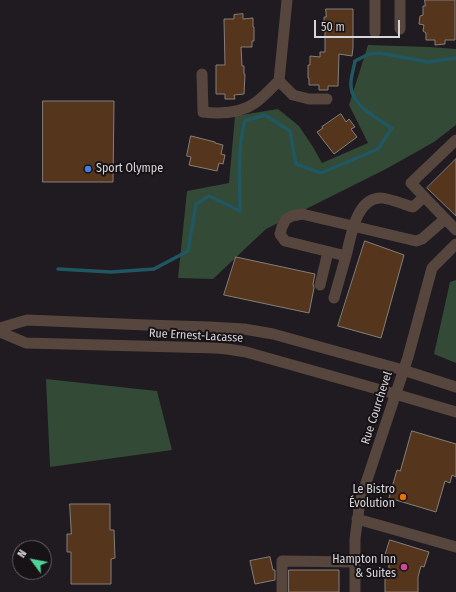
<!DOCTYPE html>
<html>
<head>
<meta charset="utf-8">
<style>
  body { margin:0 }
  #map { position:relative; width:456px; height:592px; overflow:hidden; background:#1f1b20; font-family:"Fira Sans Condensed",sans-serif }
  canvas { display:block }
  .north { position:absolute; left:12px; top:540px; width:40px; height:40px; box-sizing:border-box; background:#161216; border:1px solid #646064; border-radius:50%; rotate:302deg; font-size:11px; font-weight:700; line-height:16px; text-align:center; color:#d8d5d9 }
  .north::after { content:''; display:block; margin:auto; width:14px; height:18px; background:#4fd399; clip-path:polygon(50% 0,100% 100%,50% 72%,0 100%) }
  .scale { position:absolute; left:314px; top:20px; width:86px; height:18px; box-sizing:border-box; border:2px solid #d8d5d9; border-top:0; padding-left:5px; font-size:12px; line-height:14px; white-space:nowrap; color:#d8d5d9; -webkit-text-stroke:3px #161216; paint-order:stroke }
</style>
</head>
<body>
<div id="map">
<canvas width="456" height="592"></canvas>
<div class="north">N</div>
<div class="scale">50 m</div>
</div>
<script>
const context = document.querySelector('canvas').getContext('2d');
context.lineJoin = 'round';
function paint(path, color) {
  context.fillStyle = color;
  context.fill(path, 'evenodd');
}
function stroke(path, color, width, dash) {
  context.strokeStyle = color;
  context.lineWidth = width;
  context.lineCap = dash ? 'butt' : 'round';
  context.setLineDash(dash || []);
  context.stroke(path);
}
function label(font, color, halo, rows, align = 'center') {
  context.font = font + ' "Fira Sans Condensed",sans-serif';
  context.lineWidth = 4;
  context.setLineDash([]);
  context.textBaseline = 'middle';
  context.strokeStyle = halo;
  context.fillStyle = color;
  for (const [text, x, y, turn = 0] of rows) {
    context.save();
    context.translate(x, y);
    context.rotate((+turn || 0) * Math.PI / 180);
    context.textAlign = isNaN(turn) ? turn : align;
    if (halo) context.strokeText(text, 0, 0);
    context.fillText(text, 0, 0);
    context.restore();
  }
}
paint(new Path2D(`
  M368 45 429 47 456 49V125L434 142 386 169 266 229 213 279 178 278 187 191 229 183 235 116 278 109 299 126 313 147 322 163 368 143 349 105Z
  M456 280V363L434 354 450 282Z
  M46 379 157 391 172 450 50 467Z`), '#324a36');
stroke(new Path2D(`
  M58 269 111 272 154 269 188 251 196 204 209 196 240 211C240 183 237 148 245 121L265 115 290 131 296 164 321 173 378 149 392 128C378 119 351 105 351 86 350 79 354 68 355 61L369 54 380 53 428 62 456 58`), '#205762', 3.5);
const building = new Path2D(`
  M425 0H455V40H445V44L435 45V40H426V33L423 31 424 25 419 24 420 16 423 15V6H425Z
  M326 9H353V47L352 56 339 54 338 86H328V90H319V85H309V78H308V65H310V56L320 57V52H325V29H324V17H326Z
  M243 14V19L253 18V27H254V41H252V47H241L242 66H244V74H245L244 94 234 95 235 99H225V94H216V65H225L224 19H234V15Z
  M43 101H114L113 182H43Z
  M341 114 346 122 349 119 355 127 351 129 357 137 334 154 317 132 323 128 322 127Z
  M191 136 215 142V143L223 145 221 154 225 155 223 164 219 163 217 171 189 165 191 157 187 156Z
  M456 159V216L427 188Z
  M365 241 404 255 381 338 338 326Z
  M236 257 315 274 313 284 314 288 309 313 224 295Z
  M412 431 456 444V477L452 475 450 483 445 481 436 512 389 498 397 470 400 471Z
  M70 504H110V530H114L115 558 111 559V584H71V552H67V534H71Z
  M390 540 429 552 424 567 421 566 418 577V592H385V574H389V557L385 556Z
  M270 557 273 570H275V580L255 584 250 561Z
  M289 570H339V592H289Z`);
paint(building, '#55351c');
stroke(building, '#857f7a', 1);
stroke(new Path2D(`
  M287 0 279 81 293 95 309 99H327
  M375 0V32
  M400 29V0
  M202 74 203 112C220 114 241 113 255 103 264 97 271 88 279 81
  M456 140 411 183 456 230
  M424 197 413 207C406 205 385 197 380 198 355 199 351 238 346 256L285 241 280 234 282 227 286 219 292 216 302 214 416 241 422 239 445 219
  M320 285 328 252
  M334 298 346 256
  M0 328 27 320 146 325 210 327 244 329 273 334 403 370 456 387
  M0 332 26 343 215 348 227 349 246 352 395 394 456 412
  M357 519 456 547
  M282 592V561L355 562
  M355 592V539L360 501 408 357 432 268 456 244`), '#57463d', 11);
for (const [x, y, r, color] of [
  [88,169,4,"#3f7fe0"],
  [403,497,4,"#e8710a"],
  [404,567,4,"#d1479c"]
]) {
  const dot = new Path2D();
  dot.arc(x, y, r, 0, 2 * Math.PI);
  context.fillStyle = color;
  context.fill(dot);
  stroke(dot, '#161216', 1.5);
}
label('12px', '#d8d5d9', '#161216', [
  ["Sport Olympe",96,169,"left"],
  ["Le Bistro",395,490],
  ["Évolution",395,504],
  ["Hampton Inn",396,560],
  ["& Suites",396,574]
], 'right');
label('12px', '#d8d5d9', '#161216', [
  ["Rue Ernest-Lacasse",196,336,3],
  ["Rue Courchevel",377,408,-72]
]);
</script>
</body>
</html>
